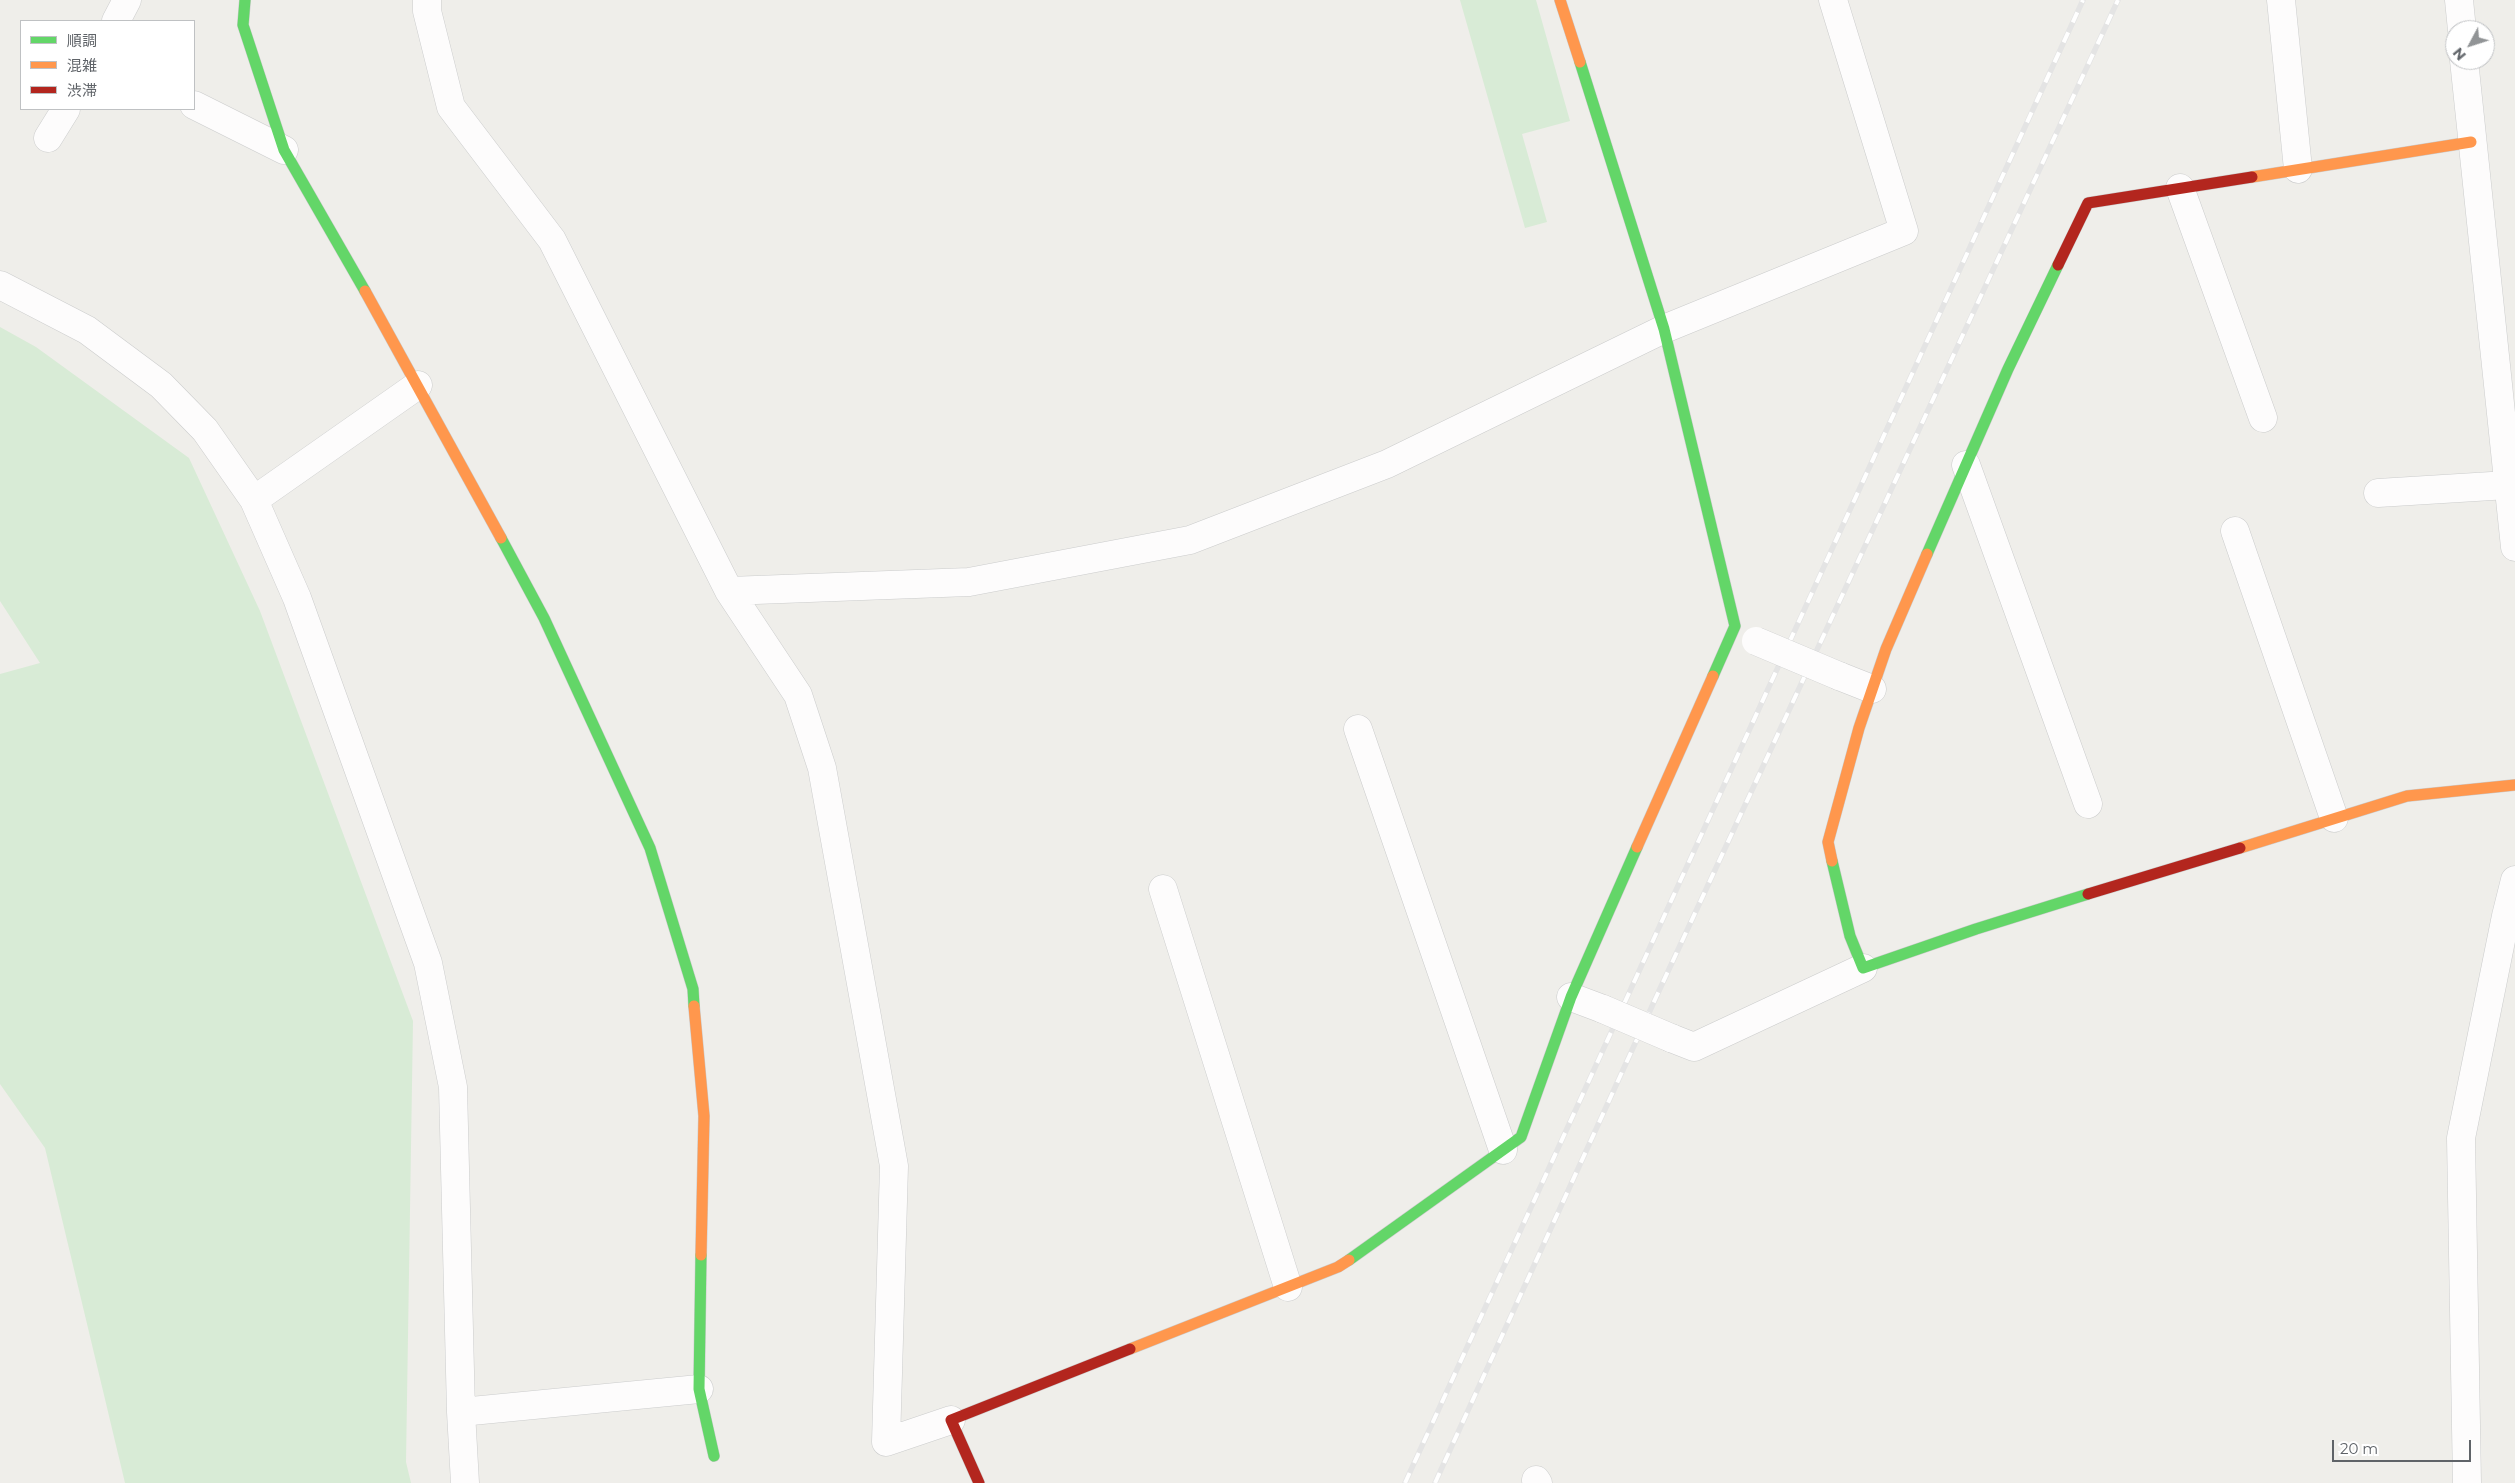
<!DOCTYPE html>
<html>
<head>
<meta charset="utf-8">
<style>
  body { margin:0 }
  #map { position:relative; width:2515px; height:1483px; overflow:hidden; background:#efeeea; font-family:Montserrat,"Noto Sans JP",sans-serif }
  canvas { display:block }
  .legend { position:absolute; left:20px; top:20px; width:175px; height:90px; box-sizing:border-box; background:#fff; border:1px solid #bfc1c3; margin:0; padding:6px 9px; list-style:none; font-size:15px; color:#5f6368 }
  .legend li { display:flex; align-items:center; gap:10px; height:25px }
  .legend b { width:25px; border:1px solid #bfc1c3 }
  .north { position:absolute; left:2445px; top:20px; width:50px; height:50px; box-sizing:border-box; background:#fff; border:1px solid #bfc1c3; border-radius:50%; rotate:230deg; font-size:14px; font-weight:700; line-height:20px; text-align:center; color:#5f6368 }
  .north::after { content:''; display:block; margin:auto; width:18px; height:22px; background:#919496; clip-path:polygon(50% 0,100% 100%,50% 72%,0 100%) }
  .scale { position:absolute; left:2332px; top:1440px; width:139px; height:22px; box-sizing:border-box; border:2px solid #5f6368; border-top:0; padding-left:6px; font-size:15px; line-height:18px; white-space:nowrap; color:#5f6368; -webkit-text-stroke:4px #fff; paint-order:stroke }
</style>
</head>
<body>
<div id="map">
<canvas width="2515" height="1483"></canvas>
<ul class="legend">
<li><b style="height:6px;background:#63d668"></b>順調</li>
<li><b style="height:6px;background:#ff974d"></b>混雑</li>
<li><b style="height:6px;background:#b3261e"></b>渋滞</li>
</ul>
<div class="north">N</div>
<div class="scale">20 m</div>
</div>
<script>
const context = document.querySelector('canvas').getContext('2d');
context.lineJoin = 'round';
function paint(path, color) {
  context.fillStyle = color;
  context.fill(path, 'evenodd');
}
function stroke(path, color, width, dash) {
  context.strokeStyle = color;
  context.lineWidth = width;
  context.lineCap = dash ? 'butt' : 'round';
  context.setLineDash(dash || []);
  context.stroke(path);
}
paint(new Path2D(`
  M1460 0H1536L1570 121 1522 134 1547 222 1525 228Z
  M0 327 36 347 189 458 260 611 413 1021 406 1462 411 1483H125L45 1148 0 1084V674L40 663 0 601Z`), '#d8ebd6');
const lane = new Path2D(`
  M427 0V11L451 107 552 240 729 591 798 695 822 768 894 1166 886 1442 951 1420
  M116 21 127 0
  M194 105 284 150
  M48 138 66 109
  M2180 188 2263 418
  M2378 493 2508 485
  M2235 531 2334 818
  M729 591 969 582 1190 540 1387 464 1664 329 1904 231 1833 0`);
const street = new Path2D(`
  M2281 0 2298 169
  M2459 0 2462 30
  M2464 60 2515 547
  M0 285 87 330 161 385 205 430 254 500 297 598 428 963 453 1087 461 1412 465 1483
  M1966 465 2088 804
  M254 500 418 385
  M1839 676 1872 689
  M1358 729 1503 1150
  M1163 889 1288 1287
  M1571 997 1603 1009
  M1671 1038 1694 1047 1863 968
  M461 1412 699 1389
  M1536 1480 1538 1483
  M2467 1483 2461 1138 2506 916 2515 880`);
const fast = new Path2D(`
  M245 0 243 25 284 150 365 291
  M1580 62 1664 329 1735 626 1713 676
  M501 538 544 618 650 848 693 989 694 1006
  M1927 554 2008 369 2058 265
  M1832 861 1850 936 1863 968 1976 929 2088 894
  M701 1255 699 1389 714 1456
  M1349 1260 1521 1137 1571 997 1637 847`);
const slow = new Path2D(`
  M1560 0 1580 62
  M2252 177 2471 142
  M365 291 501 538
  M1637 847 1713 676
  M2240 848 2407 796 2515 785
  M1832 861 1828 842 1859 728 1886 649 1927 554
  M694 1006 704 1116 701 1255
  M1130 1349 1338 1267 1349 1260`);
const jam = new Path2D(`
  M2058 265 2088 203 2252 177
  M2088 894 2240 848
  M979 1483 951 1420 1130 1349`);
stroke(lane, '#cbcccc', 29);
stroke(street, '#cbcccc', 29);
stroke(fast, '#cacacb', 12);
stroke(slow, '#cacacb', 12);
stroke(jam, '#cacacb', 12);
stroke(lane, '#fdfcfc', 28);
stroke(street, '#fdfcfc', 28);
stroke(fast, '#63d668', 11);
stroke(slow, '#ff974d', 11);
stroke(jam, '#b3261e', 11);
const rail = new Path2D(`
  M1405 1483 2083 0
  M1435 1483 1658 993 2118 0`);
stroke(rail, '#e4e4e4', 5.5);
stroke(rail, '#fff', 4, [11]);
const streetBridge = new Path2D(`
  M1756 641 1839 676
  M1603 1009 1671 1038`);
stroke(streetBridge, '#cbcccc', 29, []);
stroke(streetBridge, '#fdfcfc', 28);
</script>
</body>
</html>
